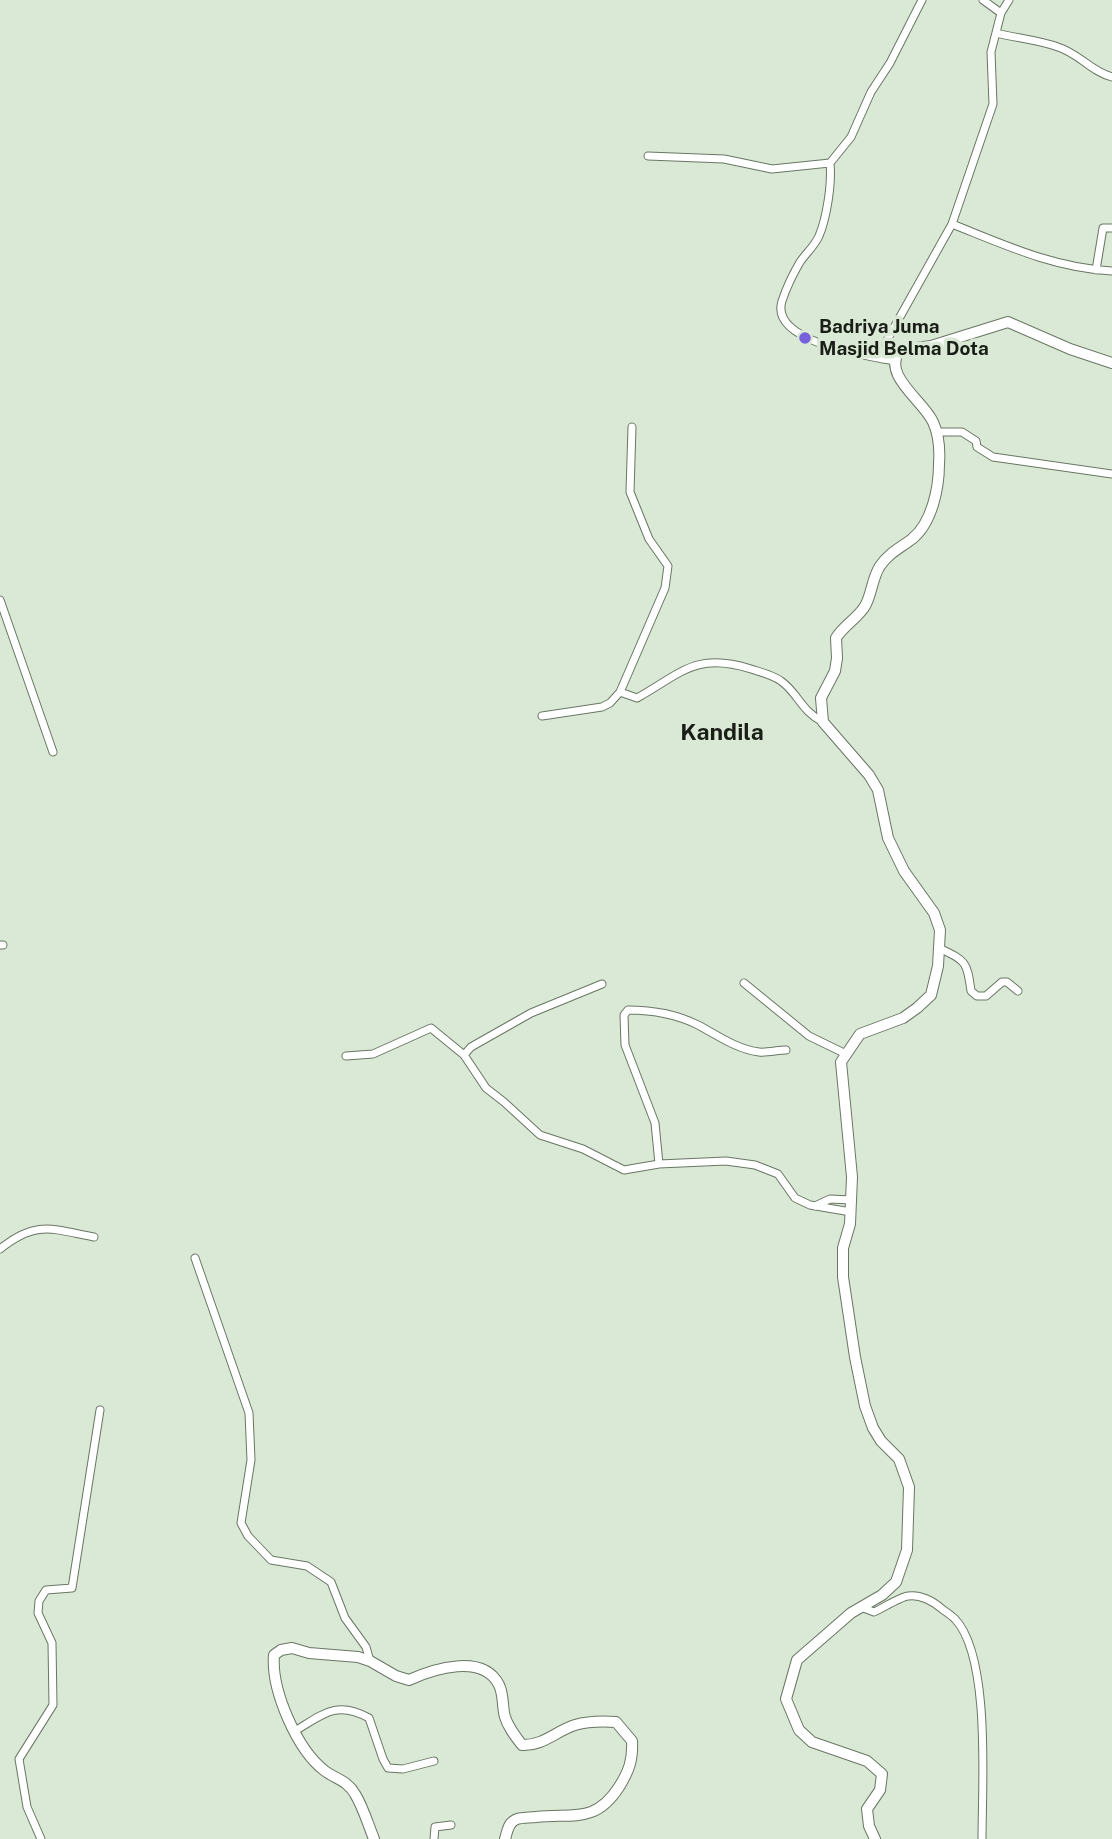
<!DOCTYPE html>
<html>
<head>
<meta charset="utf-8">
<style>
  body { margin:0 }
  canvas { display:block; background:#dae9d5 }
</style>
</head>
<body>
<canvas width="1112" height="1839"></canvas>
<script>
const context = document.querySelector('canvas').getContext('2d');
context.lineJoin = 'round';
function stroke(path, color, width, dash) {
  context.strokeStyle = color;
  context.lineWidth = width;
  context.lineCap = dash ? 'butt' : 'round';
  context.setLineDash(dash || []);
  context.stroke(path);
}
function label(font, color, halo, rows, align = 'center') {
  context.font = font + ' "Public Sans",sans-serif';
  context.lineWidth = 7;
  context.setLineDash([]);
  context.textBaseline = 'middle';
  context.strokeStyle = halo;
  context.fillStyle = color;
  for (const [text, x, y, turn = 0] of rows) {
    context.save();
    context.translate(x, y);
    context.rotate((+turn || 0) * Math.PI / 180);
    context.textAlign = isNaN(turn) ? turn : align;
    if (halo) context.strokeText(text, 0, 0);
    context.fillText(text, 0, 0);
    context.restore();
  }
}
const minor = new Path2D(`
  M983 0 1001 13
  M996 33C1016 38 1039 40 1058 47 1080 54 1090 71 1112 77
  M648 156 724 159 772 169 830 163
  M952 224C1005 245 1054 268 1112 271
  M1096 270 1103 228H1112
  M882 359 887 340 952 224 993 104 991 52 1001 13 1009 0
  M894 361C868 356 769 342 782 301 786 289 793 274 800 262 806 253 814 247 819 236 827 217 832 183 830 163L851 137 871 92 890 63 922 0
  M936 432H962L976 441 977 447 993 457 1112 474
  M0 600 53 752
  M620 692 637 698C683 672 696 652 751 669 760 672 773 675 781 681 798 693 801 711 823 722
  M542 716 602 707 610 703 620 692 665 588 668 566 649 539 630 492 632 427
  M0 945H3
  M939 948C966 961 967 961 971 991L977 996H986L1002 982H1007L1018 991
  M744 983 809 1036 846 1054
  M464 1055 471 1047 531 1013 602 984
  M346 1056 373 1054 431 1028 464 1055 486 1088 504 1102 540 1135 583 1149 624 1170 659 1164 726 1161 755 1165 778 1174 795 1198 810 1205 851 1212
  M659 1164 655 1123 625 1045 624 1015 628 1010C652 1010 676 1014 698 1025 717 1035 736 1049 759 1052 767 1053 778 1050 786 1050
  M815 1206 830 1199 851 1200
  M0 1249C36 1220 52 1229 94 1237
  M195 1258 249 1413 251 1460 241 1523 248 1536 271 1560 307 1566 331 1582 345 1618 366 1647 370 1661
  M861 1607 874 1612C883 1608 900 1597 908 1596 920 1594 933 1601 942 1609 946 1612 951 1615 955 1619 991 1657 982 1787 982 1839
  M295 1731C323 1714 337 1700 369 1718L383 1759 388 1768 403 1769 434 1761
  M41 1839 27 1807 19 1759 53 1705 52 1643 38 1613 39 1601 46 1590 72 1588 100 1410
  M434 1839 435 1827 451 1825`);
const secondary = new Path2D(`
  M374 1839C368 1824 363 1807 355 1794 348 1781 336 1779 325 1771 297 1750 271 1690 274 1655L281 1650 292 1648 309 1653 358 1657 370 1661 396 1676 409 1680C433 1669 483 1653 499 1685 504 1695 502 1707 505 1717 508 1727 515 1736 522 1745 543 1746 556 1731 575 1725 589 1721 602 1721 616 1722L632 1741C633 1760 629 1771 619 1787 595 1824 573 1813 536 1817 530 1818 520 1817 515 1820 508 1823 507 1833 505 1839
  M875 1839 869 1826 867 1809 880 1790 882 1774 867 1761 812 1742 799 1730 786 1699 797 1660 851 1613 882 1595 896 1582 907 1550 909 1487 899 1459 881 1441 873 1428 865 1406 855 1357 843 1277V1248L850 1224 852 1177 841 1062 860 1034 903 1018 917 1008 931 995 938 966 940 930 934 913 904 871 888 838 878 790 869 775 823 722 821 698 835 671 837 658 836 638C843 626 858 618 865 606 872 594 872 578 880 566 889 553 900 548 912 539 932 523 939 488 939 464 940 450 939 435 933 422 923 400 881 375 900 350L931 346 1008 322 1070 349 1112 363`);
stroke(minor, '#697664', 9);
stroke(secondary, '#697664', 12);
stroke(minor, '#fff', 7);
stroke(secondary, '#fff', 10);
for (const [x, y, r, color] of [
  [805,338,7,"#7760db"]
]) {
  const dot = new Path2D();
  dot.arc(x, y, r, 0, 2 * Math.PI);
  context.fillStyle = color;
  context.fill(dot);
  stroke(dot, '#dae9d5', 2.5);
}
label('bold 19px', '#191e17', '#dae9d5', [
  ["Badriya Juma",819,327],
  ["Masjid Belma Dota",819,349]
], 'left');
label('bold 23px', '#191e17', '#dae9d5', [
  ["Kandila",722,733]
]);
</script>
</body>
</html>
